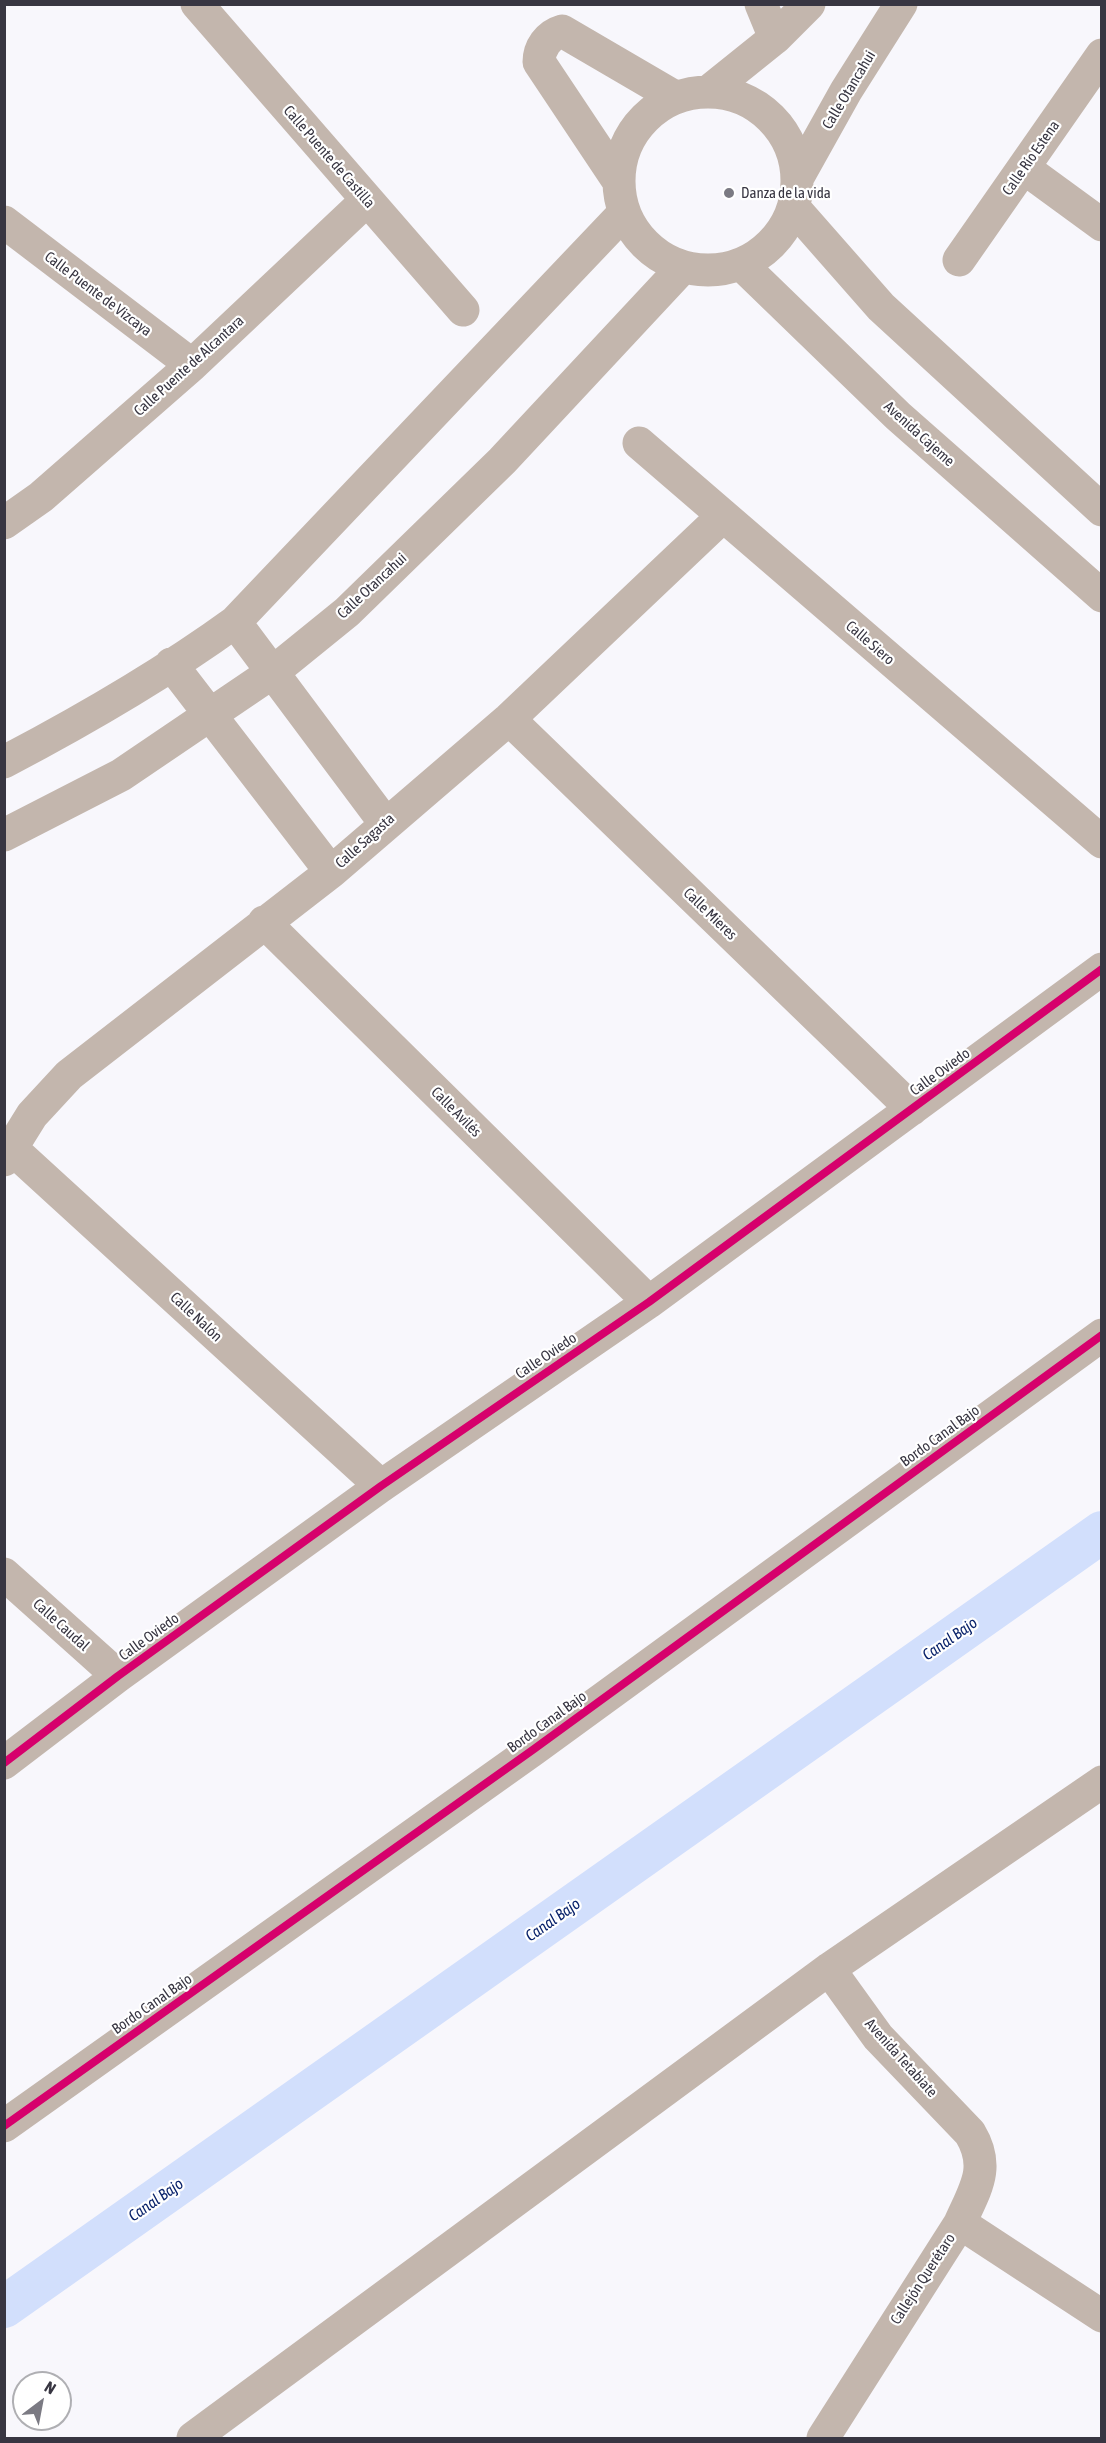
<!DOCTYPE html>
<html>
<head>
<meta charset="utf-8">
<style>
  body { margin:0 }
  #map { position:relative; width:1106px; height:2443px; overflow:hidden; background:#f8f7fc; font-family:"Asap Condensed",sans-serif }
  canvas { display:block }
  .frame { position:absolute; inset:0; border:6px solid #383642; pointer-events:none }
  .north { position:absolute; left:12px; top:2371px; width:60px; height:60px; box-sizing:border-box; background:#fff; border:2px solid #afafb3; border-radius:50%; rotate:32deg; font-size:16px; font-weight:700; line-height:24px; text-align:center; color:#383642 }
  .north::after { content:''; display:block; margin:auto; width:21px; height:27px; background:#7b7a83; clip-path:polygon(50% 0,100% 100%,50% 72%,0 100%) }
</style>
</head>
<body>
<div id="map">
<canvas width="1106" height="2443"></canvas>
<div class="frame"></div>
<div class="north">N</div>
</div>
<script>
const context = document.querySelector('canvas').getContext('2d');
context.lineJoin = 'round';
function stroke(path, color, width, dash) {
  context.strokeStyle = color;
  context.lineWidth = width;
  context.lineCap = dash ? 'butt' : 'round';
  context.setLineDash(dash || []);
  context.stroke(path);
}
function label(font, color, halo, rows, align = 'center') {
  context.font = font + ' "Asap Condensed",sans-serif';
  context.lineWidth = 4.5;
  context.setLineDash([]);
  context.textBaseline = 'middle';
  context.strokeStyle = halo;
  context.fillStyle = color;
  for (const [text, x, y, turn = 0] of rows) {
    context.save();
    context.translate(x, y);
    context.rotate((+turn || 0) * Math.PI / 180);
    context.textAlign = isNaN(turn) ? turn : align;
    if (halo) context.strokeText(text, 0, 0);
    context.fillText(text, 0, 0);
    context.restore();
  }
}
stroke(new Path2D(`
  M4 2307 1102 1532`), '#d2dffc', 42);
stroke(new Path2D(`
  M197 4 463 310
  M761 4 775 38
  M709 91 775 38 809 4
  M619 181a89 89 0 1 1 178 0a89 89 0 1 1-178 0Z
  M1024 168 1102 225
  M798 177 846 91 901 4
  M617 179 539 62C539 48 548 35 562 31L675 97
  M794 208 881 307 1102 510
  M4 222 192 365
  M959 260 1102 55
  M742 265 898 416 1102 596
  M639 443 1102 842
  M4 523 41 497 192 365 367 200
  M235 622 385 823
  M171 664 331 872
  M509 719 912 1109
  M4 762C84 720 162 675 235 622L623 214
  M4 835 121 775 273 672 347 612 502 461 683 267
  M264 922 649 1302
  M11 1148 381 1486
  M4 1160 32 1115 69 1075 331 872 509 719 723 516
  M4 1574 118 1676
  M4 1763 118 1676 381 1486 649 1302 1102 969
  M4 2126 534 1749 1102 1335
  M960 2223 1102 2316
  M193 2438 829 1969 1102 1782
  M823 2438 960 2223C975 2189 991 2168 970 2133L878 2037 829 1969`), '#c3b6ad', 33);
stroke(new Path2D(`
  M4 1763 118 1676 381 1486 649 1302 1102 969
  M4 2126 534 1749 1102 1335`), '#d6006c', 8);
for (const [x, y, r, color] of [
  [729,193,6,"#7b7a83"]
]) {
  const dot = new Path2D();
  dot.arc(x, y, r, 0, 2 * Math.PI);
  context.fillStyle = color;
  context.fill(dot);
  stroke(dot, '#fff', 2);
}
label('15px', '#383642', '#fff', [
  ["Calle Otancahui",849,90,-59],
  ["Calle Puente de Castilla",329,157,49],
  ["Calle Río Estena",1031,158,-55],
  ["Calle Puente de Vizcaya",98,294,37],
  ["Calle Puente de Alcantara",189,366,-42],
  ["Avenida Cajeme",919,434,42],
  ["Calle Otancahui",372,586,-43],
  ["Calle Siero",870,643,41],
  ["Calle Sagasta",365,841,-42],
  ["Calle Mieres",710,914,44],
  ["Calle Oviedo",940,1072,-36],
  ["Calle Avilés",456,1112,45],
  ["Calle Nalón",196,1317,43],
  ["Calle Oviedo",546,1356,-34],
  ["Bordo Canal Bajo",940,1436,-36],
  ["Calle Caudal",61,1625,42],
  ["Calle Oviedo",149,1637,-36],
  ["Bordo Canal Bajo",547,1722,-36],
  ["Bordo Canal Bajo",152,2004,-35],
  ["Avenida Tetabiate",901,2058,48],
  ["Callejón Querétaro",923,2279,-57]
]);
label('15px', '#383642', '#fff', [
  ["Danza de la vida",741,193]
], 'left');
label('italic 16px', '#0a236b', '#fff', [
  ["Canal Bajo",950,1639,-35],
  ["Canal Bajo",553,1920,-35],
  ["Canal Bajo",156,2200,-35]
]);
</script>
</body>
</html>
